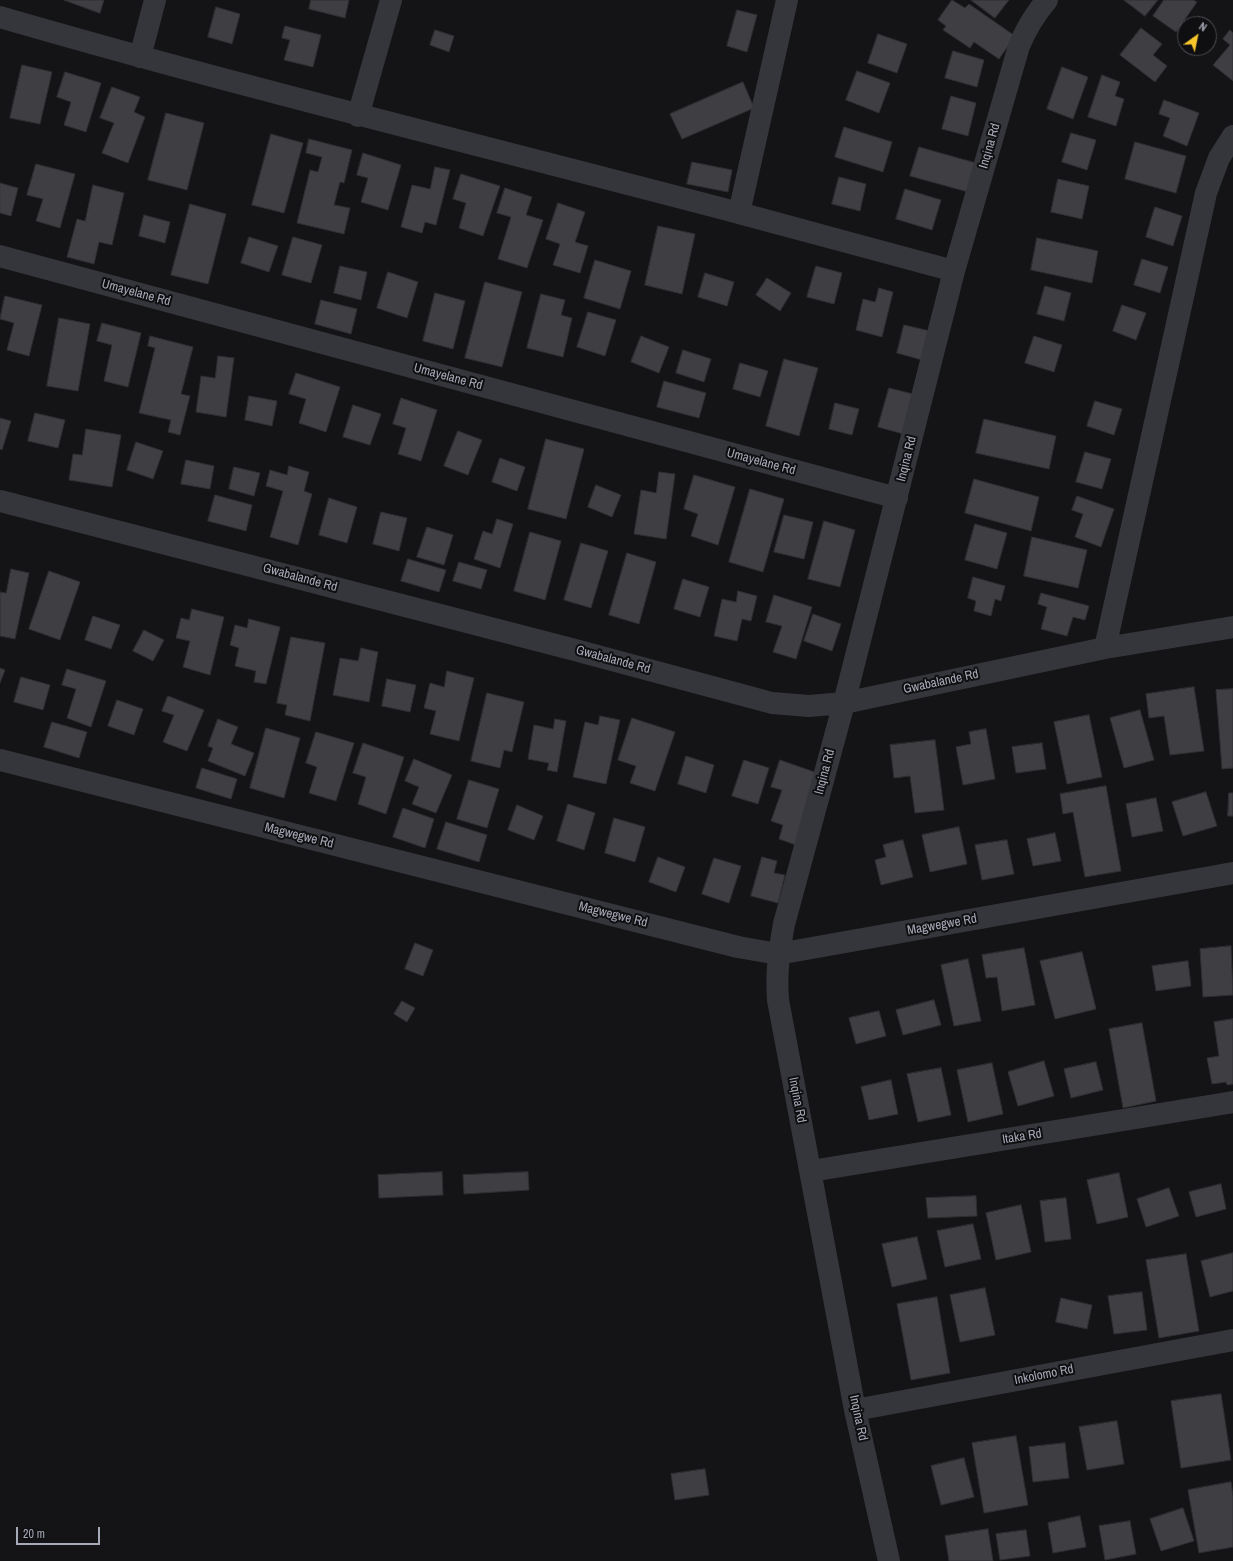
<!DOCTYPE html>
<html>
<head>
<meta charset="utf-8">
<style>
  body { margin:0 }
  #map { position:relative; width:1233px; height:1561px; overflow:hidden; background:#141416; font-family:"Archivo Narrow",sans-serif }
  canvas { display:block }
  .north { position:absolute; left:1177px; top:16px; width:40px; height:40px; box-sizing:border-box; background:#0f0f11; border:1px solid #4b4d53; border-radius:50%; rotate:33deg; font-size:11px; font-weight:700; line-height:16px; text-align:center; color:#a6a9b7 }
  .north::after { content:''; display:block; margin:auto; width:14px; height:18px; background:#f7c62b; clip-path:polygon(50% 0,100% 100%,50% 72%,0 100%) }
  .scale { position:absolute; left:16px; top:1527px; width:84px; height:18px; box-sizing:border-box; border:2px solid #a6a9b7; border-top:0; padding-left:5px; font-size:12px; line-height:14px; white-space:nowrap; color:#a6a9b7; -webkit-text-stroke:3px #0f0f11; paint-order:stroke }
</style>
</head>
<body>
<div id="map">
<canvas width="1233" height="1561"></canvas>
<div class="north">N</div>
<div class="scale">20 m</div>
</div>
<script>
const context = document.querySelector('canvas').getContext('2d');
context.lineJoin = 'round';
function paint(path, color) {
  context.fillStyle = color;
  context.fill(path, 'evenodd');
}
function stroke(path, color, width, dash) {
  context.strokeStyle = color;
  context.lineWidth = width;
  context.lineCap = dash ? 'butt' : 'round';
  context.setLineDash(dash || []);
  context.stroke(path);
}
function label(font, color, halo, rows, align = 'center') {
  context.font = font + ' "Archivo Narrow",sans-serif';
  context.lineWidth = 4;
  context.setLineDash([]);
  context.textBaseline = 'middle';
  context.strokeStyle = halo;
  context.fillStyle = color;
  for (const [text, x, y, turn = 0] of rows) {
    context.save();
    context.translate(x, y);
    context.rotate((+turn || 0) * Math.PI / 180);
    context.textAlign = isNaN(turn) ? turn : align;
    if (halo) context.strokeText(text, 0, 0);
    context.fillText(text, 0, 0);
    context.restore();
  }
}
const building = new Path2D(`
  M64 0H104L100 13Z
  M311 0H349L345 18 309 9Z
  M952 0 965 8 969 4 1015 36 999 59 974 42 970 48 943 30 946 26 938 20Z
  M971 0H1009L995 18Z
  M1124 0H1158L1145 16Z
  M1164 0H1193L1197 2 1176 32 1153 16Z
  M216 7 240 14 232 44 208 37Z
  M737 10 757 15 747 52 727 46Z
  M285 26 321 35 313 67 284 60 290 40 282 38Z
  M1141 28 1162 44 1153 55 1167 66 1155 82 1120 55Z
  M435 30 454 36 449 52 430 45Z
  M1230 30 1233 33V81L1213 65 1230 45 1223 39Z
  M878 34 907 44 897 73 868 63Z
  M953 51 984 60 977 87 945 78Z
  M22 65 52 72 40 124 10 118Z
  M1062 67 1088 77 1073 119 1047 109Z
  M857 71 890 83 879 113 846 100Z
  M65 72 101 83 86 132 64 125 71 102 57 97Z
  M1102 75 1120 82 1115 96 1124 99 1116 126 1088 117Z
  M743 82 754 108 682 139 670 114Z
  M112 87 140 97 134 112 145 117 128 163 102 153 114 123 100 118Z
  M951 96 976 103 968 136 942 129Z
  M1164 100 1199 113 1187 146 1163 136 1170 118 1159 114Z
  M166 113 204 123 187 190 148 180Z
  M844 127 892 142 883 172 835 157Z
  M1071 133 1096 140 1087 170 1062 162Z
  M271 134 303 143 284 213 252 205Z
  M309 139 352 150 344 183 340 182 334 205 350 208 344 234 297 223 310 170 318 172 322 157 306 153Z
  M1135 142 1186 156 1176 193 1125 179Z
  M919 147 976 163 968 192 910 176Z
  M363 153 401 165 388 210 361 202 368 178 357 175Z
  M692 162 732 170 728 192 687 184Z
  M36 164 75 174 60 228 36 221 43 199 27 195Z
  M435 167 450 170 436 225 425 222 422 233 401 227 412 185 430 189Z
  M461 174 500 186 483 236 459 228 466 203 453 199Z
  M839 177 866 184 860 211 832 204Z
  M1058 179 1089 186 1082 219 1051 212Z
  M0 183 18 188 11 216 0 213Z
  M93 185 124 193 112 245 99 242 94 264 67 257 77 219 85 221Z
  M505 188 532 197 526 215 543 220 527 268 498 259 511 217 497 213Z
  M905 189 941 200 932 230 896 219Z
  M558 203 585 212 575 242 588 246 580 273 553 265 560 244 546 239Z
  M190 204 226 214 208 284 171 275Z
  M1155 207 1182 216 1173 246 1146 237Z
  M144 215 170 222 165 243 139 236Z
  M658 226 695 234 682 294 645 285Z
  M249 237 278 246 269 272 241 263Z
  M293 237 322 245 311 283 282 275Z
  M1037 238 1098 251 1092 283 1031 270Z
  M1142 259 1168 267 1160 293 1134 285Z
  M595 260 631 271 620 309 584 298Z
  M340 266 367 272 361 300 334 293Z
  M816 266 842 273 834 304 807 297Z
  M388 272 418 282 407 318 377 308Z
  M705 273 734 282 727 306 698 297Z
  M767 278 791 293 780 311 756 295Z
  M485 282 522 292 502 367 465 358Z
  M1045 286 1071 293 1064 321 1037 314Z
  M879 288 893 292 882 337 856 330 863 299 875 302Z
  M435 293 465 301 453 349 423 341Z
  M541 294 565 300 561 315 572 318 563 357 527 348Z
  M5 296 42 305 29 356 7 350 14 323 0 319Z
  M321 300 357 309 351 334 315 324Z
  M1122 305 1146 313 1136 340 1113 331Z
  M588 312 616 320 605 356 577 347Z
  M59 318 90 324 78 391 47 386Z
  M102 323 141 333 128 387 104 381 112 345 97 341Z
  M904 325 930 331 922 360 897 353Z
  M150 336 193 347 181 394 190 396 180 435 168 432 171 420 139 413 155 348 148 346Z
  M641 336 669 347 659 373 631 362Z
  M1034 336 1062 345 1054 372 1025 363Z
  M683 350 711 359 704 382 676 373Z
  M218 356 234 358 226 417 196 412 201 376 215 378Z
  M784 359 818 368 799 436 766 426Z
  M740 363 768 371 760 397 733 389Z
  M296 373 340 387 326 432 299 423 306 399 289 394Z
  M664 381 706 393 699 418 657 407Z
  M889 388 917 395 907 435 878 427Z
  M249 396 277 401 272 426 245 420Z
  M401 398 437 410 421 461 398 454 406 428 393 424Z
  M1095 401 1122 409 1114 435 1087 426Z
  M835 403 859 409 852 435 829 429Z
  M353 405 381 414 370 445 343 437Z
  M35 413 65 420 58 448 28 441Z
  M0 418 11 421 2 450 0 449Z
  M984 419 1056 436 1049 469 976 453Z
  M86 429 121 435 112 487 69 480 73 454 82 455Z
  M458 431 482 440 468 475 444 466Z
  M546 439 584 449 566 519 528 509Z
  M136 442 163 451 153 479 127 470Z
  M1085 452 1111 459 1102 489 1076 482Z
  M500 458 525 467 517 491 492 482Z
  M186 460 214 466 210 489 181 484Z
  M289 466 309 472 304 491 312 494 298 545 270 537 283 491 266 486 270 470 287 475Z
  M234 467 260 473 254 496 229 489Z
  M659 472 675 474 666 539 634 534 641 490 656 493Z
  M694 475 735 487 718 545 691 536 698 514 684 509Z
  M974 479 1039 497 1031 531 965 513Z
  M596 485 621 495 612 517 588 507Z
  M750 489 784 499 763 572 729 562Z
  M215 495 252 505 246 531 208 521Z
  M1077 496 1114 509 1101 547 1075 537 1083 514 1072 510Z
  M329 498 357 507 347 543 319 535Z
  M381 512 407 518 399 551 373 544Z
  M784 515 813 522 804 559 774 552Z
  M497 519 513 524 500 568 474 559 483 531 492 534Z
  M824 521 855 530 840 587 808 579Z
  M975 524 1007 533 997 569 965 560Z
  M427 527 453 535 444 565 417 557Z
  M530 532 561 541 545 600 514 591Z
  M1032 537 1087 550 1078 588 1024 576Z
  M581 543 608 551 591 608 564 600Z
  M627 553 656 562 639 624 609 615Z
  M408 559 446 570 439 592 401 581Z
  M459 562 487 570 481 589 453 581Z
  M11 569 29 573 15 639 0 636V592L6 593Z
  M49 571 80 582 60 640 29 629Z
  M973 577 1005 586 1001 601 995 599 991 616 974 611 976 601 968 598Z
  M683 579 709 587 700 617 674 609Z
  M738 591 757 596 751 621 742 619 737 641 714 636 722 599 736 602Z
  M1041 593 1089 606 1085 620 1073 617 1067 636 1041 629 1047 607 1038 604Z
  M774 595 812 607 796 659 773 652 782 626 766 622Z
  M192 609 224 617 210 675 183 667 190 641 176 638 181 618 189 620Z
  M813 614 841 624 832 651 804 641Z
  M93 616 120 625 111 649 85 640Z
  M249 619 280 627 266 684 254 682 256 671 235 666 239 648 230 645 235 625 247 628Z
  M144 630 164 640 153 661 133 651Z
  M291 637 325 643 310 721 285 715 287 705 277 703Z
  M361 648 378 652 369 702 333 695 340 658 358 661Z
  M0 668 5 670 0 683Z
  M67 669 106 681 91 727 67 718 76 689 62 685Z
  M447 671 474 678 459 741 430 734 436 711 424 708 430 683 444 687Z
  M21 677 50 685 43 710 14 702Z
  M387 679 416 685 410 712 382 706Z
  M1194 687 1204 751 1170 755 1164 716 1149 718 1146 694Z
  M1233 689V768L1222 769 1216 690Z
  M487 693 524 702 512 752 504 750 500 768 471 761Z
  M168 696 204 710 187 751 163 742 174 715 162 711Z
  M117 700 143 709 134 735 108 726Z
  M1140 710 1154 760 1124 768 1110 718Z
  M1089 715 1102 777 1067 784 1054 722Z
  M600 716 620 720 606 784 573 777 585 722 598 725Z
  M632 718 675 732 655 791 630 783 636 766 618 760Z
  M218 719 238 727 231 744 254 753 245 776 208 761 213 748 208 746Z
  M555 719 566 721 557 772 547 770 549 763 528 759 534 725 553 729Z
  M52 722 87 732 79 758 44 747Z
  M266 728 300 738 284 798 250 788Z
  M986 729 995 779 963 785 956 747 971 744 969 732Z
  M316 732 354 743 336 801 309 793 317 767 306 763Z
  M935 740 944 810 915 813 910 776 894 778 890 745Z
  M363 743 404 757 386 814 358 804 366 777 353 773Z
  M1042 743 1046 769 1016 773 1012 747Z
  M686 756 714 765 706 793 678 784Z
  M414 759 452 775 436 813 412 804 419 787 405 781Z
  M744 760 769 768 758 804 732 796Z
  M780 760 823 775 799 846 779 839 783 825 771 821 782 790 771 787Z
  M202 768 237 779 231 799 196 788Z
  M469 780 499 789 487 828 457 819Z
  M1106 786 1121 871 1085 877 1073 812 1063 814 1060 794Z
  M1206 792 1217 826 1183 836 1172 802Z
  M1229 793H1233V816H1228Z
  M1156 798 1163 831 1132 837 1126 804Z
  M568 804 595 813 584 850 557 841Z
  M517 805 543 816 534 840 508 830Z
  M403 808 434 819 425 848 393 837Z
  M614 818 645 827 635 862 605 853Z
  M446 822 487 835 479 862 437 849Z
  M959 827 967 864 930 872 922 835Z
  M1055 833 1061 861 1033 866 1027 839Z
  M903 840 913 877 881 885 875 860 886 857 883 845Z
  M1007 840 1014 874 982 880 975 845Z
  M658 857 685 867 676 892 649 882Z
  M762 857 777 861 774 873 785 875 778 903 751 896Z
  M714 858 741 866 729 903 702 894Z
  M415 943 433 950 423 976 405 969Z
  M1231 946 1233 995 1203 997 1200 949Z
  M1024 948 1035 1005 1002 1011 997 977 986 978 982 955Z
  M1082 952 1096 1009 1055 1019 1040 961Z
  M968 959 981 1021 954 1026 941 965Z
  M1188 961 1191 986 1156 991 1152 966Z
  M934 1000 941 1025 903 1035 896 1010Z
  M402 1001 415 1008 407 1022 394 1014Z
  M879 1011 886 1036 856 1044 849 1018Z
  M1233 1019V1084L1227 1085 1226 1082 1212 1084 1207 1058 1219 1056 1214 1022Z
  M1142 1023 1156 1101 1123 1108 1109 1029Z
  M1044 1061 1054 1096 1018 1106 1008 1072Z
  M1096 1062 1103 1090 1071 1098 1064 1069Z
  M992 1063 1003 1114 968 1122 957 1070Z
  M941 1068 951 1115 918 1122 907 1074Z
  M891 1080 898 1114 869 1120 861 1087Z
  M442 1172 443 1195 379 1198 378 1175Z
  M528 1172 529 1190 464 1194 463 1175Z
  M1119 1173 1128 1217 1097 1224 1087 1180Z
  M1221 1184 1226 1209 1196 1217 1189 1192Z
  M1169 1188 1179 1216 1146 1227 1137 1199Z
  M976 1196 977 1216 928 1218 926 1198Z
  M1066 1198 1071 1239 1045 1242 1040 1201Z
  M1021 1205 1031 1252 996 1260 986 1213Z
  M973 1224 981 1259 945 1267 937 1231Z
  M917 1237 927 1279 892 1287 882 1244Z
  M1233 1253V1291L1210 1297 1201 1261Z
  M1186 1254 1199 1331 1159 1338 1146 1260Z
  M985 1288 995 1335 960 1342 950 1295Z
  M1142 1292 1147 1330 1114 1334 1108 1296Z
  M937 1297 950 1373 911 1380 897 1304Z
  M1061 1298 1092 1305 1087 1329 1056 1322Z
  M1221 1394 1231 1460 1181 1468 1171 1401Z
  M1117 1421 1124 1464 1087 1470 1079 1427Z
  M1016 1436 1028 1505 984 1513 972 1443Z
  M1065 1443 1069 1478 1033 1482 1029 1447Z
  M964 1458 974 1497 941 1505 931 1466Z
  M705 1469 709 1495 675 1500 671 1474Z
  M1231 1482 1233 1496V1547L1199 1553 1188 1490Z
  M1183 1508 1194 1541 1161 1551 1150 1519Z
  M1080 1516 1086 1547 1053 1553 1048 1523Z
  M1130 1521 1136 1554 1105 1560 1099 1526Z
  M988 1529 993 1561H949L945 1536Z
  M1026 1530 1030 1556 1000 1560 996 1534Z`);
paint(building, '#3e3e43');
stroke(building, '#2f2e32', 1);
stroke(new Path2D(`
  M0 17C245 88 492 148 739 213 811 232 882 252 954 271
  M140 57 155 0
  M358 116 391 0
  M739 213 787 0
  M0 256 897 498
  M0 501 575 650 772 703 809 706 844 703 1105 648 1233 627
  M1105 648 1206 193 1219 158 1233 136
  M0 760 738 947 778 954 1233 873
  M811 1171 1233 1102
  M855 1410 1233 1340
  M889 1561 855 1410 778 1000C776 972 779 952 784 924L844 703 954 271 1019 46C1026 29 1035 14 1047 0`), '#35363b', 22);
label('13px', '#a6a9b7', '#0f0f11', [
  ["Inqina Rd",990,146,-74],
  ["Umayelane Rd",136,293,15],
  ["Umayelane Rd",448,377,15],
  ["Inqina Rd",907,459,-76],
  ["Umayelane Rd",761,462,15],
  ["Gwabalande Rd",300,578,15],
  ["Gwabalande Rd",613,660,15],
  ["Gwabalande Rd",941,682,-12],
  ["Inqina Rd",825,772,-75],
  ["Magwegwe Rd",299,836,14],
  ["Magwegwe Rd",613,915,14],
  ["Magwegwe Rd",942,925,-10],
  ["Inqina Rd",797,1100,79],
  ["Itaka Rd",1022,1137,-9],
  ["Inkolomo Rd",1044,1375,-11],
  ["Inqina Rd",858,1418,78]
]);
</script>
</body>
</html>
